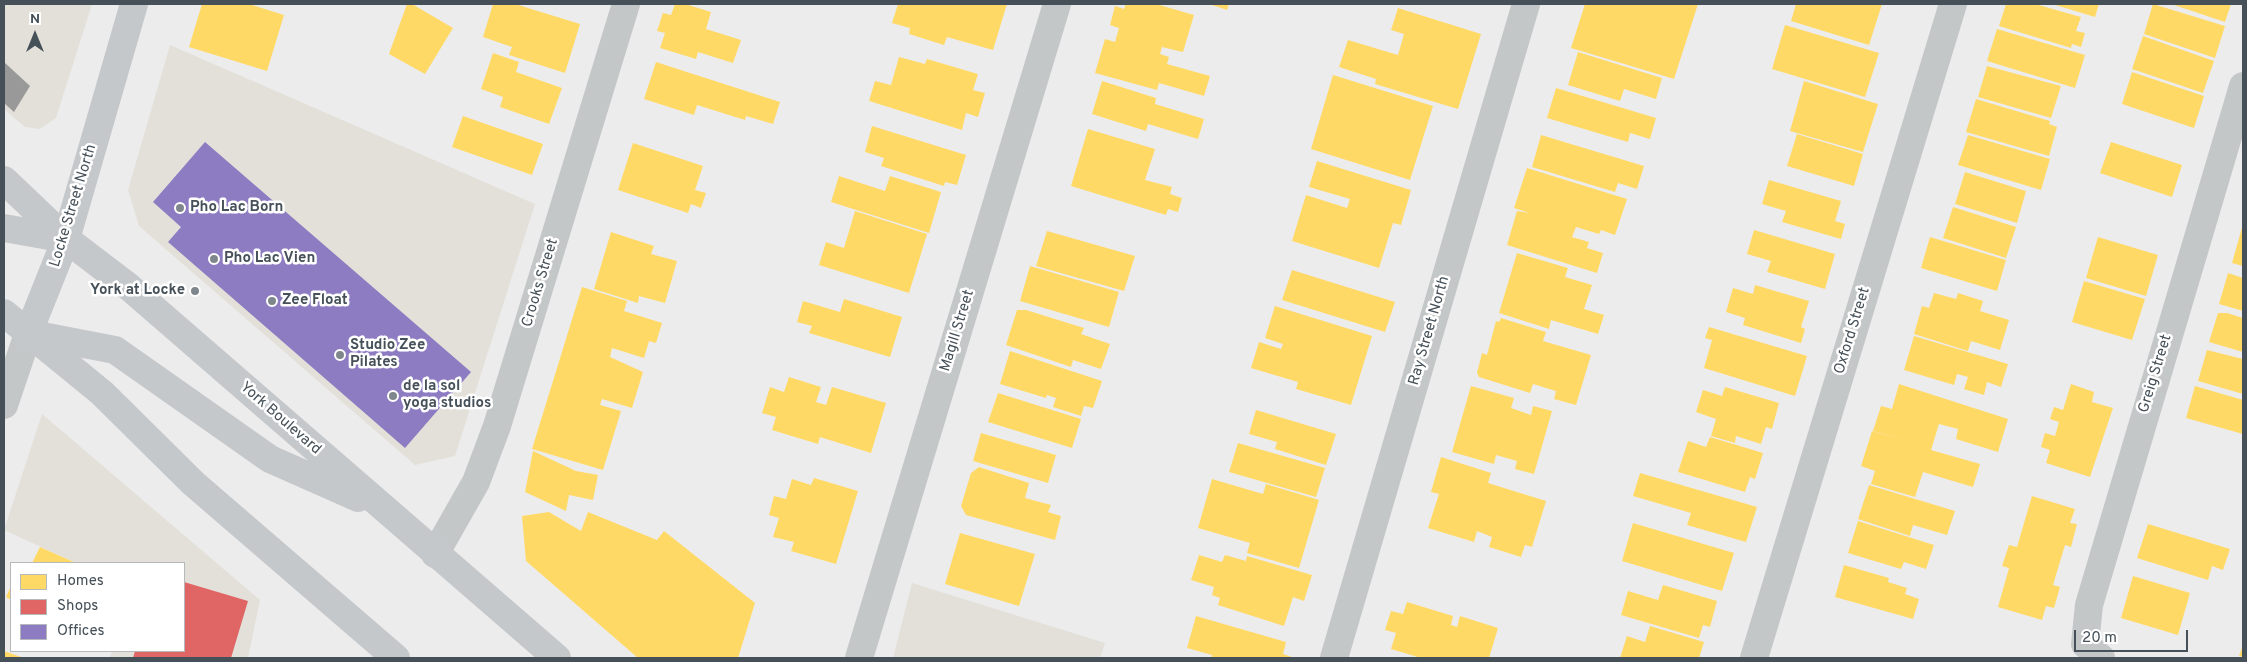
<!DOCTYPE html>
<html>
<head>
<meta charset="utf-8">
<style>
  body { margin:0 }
  #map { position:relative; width:2247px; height:662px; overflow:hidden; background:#edecec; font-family:Overpass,sans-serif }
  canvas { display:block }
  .frame { position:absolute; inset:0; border:5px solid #455058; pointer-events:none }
  .legend { position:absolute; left:10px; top:562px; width:175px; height:90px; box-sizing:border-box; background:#fff; border:1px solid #b5b9bc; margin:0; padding:6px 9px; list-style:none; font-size:15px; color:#455058 }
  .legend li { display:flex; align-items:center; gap:10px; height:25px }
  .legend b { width:25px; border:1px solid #b5b9bc }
  .north { position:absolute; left:10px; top:10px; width:50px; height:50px; -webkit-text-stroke:4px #fff; paint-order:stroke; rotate:0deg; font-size:14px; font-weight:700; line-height:20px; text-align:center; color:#455058 }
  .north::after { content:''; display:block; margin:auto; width:18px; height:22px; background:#455058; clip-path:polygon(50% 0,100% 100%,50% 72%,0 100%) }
  .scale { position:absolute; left:2074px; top:630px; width:114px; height:22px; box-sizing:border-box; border:2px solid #455058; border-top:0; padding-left:6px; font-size:15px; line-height:18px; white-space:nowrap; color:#455058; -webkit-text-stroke:4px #fff; paint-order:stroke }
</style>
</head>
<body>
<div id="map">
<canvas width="2247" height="662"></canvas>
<div class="frame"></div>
<ul class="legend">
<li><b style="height:14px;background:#ffd966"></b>Homes</li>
<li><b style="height:14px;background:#e06666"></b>Shops</li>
<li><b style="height:14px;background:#8e7cc3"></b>Offices</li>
</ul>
<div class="north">N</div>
<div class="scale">20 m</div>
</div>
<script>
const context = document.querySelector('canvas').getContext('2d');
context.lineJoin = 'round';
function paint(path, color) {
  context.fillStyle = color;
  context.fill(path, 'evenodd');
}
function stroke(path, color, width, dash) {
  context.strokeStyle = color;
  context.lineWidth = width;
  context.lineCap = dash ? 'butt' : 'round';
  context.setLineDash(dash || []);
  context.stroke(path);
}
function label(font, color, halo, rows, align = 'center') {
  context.font = font + ' Overpass,sans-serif';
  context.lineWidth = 5;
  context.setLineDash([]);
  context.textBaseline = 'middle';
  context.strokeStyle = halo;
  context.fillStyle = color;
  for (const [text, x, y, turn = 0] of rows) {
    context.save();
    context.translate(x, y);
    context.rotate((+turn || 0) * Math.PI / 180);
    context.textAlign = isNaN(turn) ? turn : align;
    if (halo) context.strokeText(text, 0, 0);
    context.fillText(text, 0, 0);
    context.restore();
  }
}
paint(new Path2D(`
  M4 4H92L56 118 40 129 25 127 4 109Z
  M170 45 535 204 455 456 415 465 139 226 128 190Z
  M42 414 260 600 248 658H110L112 651H184V563H76L4 530Z
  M912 583 1105 643 1100 658H893Z`), '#e2e0d9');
paint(new Path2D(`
  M202 4H249L284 15 267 71 189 47Z
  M407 4H412L453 28 425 74 389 54Z
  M493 4H515L580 24 565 73 509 55 512 47 483 37Z
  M675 4H685L711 12 706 29 741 40 733 63 698 52 696 59 660 48 665 33 657 31 663 13 671 15Z
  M898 4H1007L993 50 947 37 944 45 909 34 910 28 892 23Z
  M1126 4H1156L1194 15 1183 52 1162 47 1160 54 1169 57 1167 64 1210 76 1204 96 1159 83 1157 90 1095 73 1105 39 1115 42 1119 28 1110 25 1115 6 1124 9Z
  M1209 4H1229L1227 10Z
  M1585 4H1698L1674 79 1571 48Z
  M1796 4H1882L1869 45 1791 21Z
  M2006 4H2035L2081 17 2076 31 2085 33 2081 47 2072 44 2071 48 1999 26Z
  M2052 4H2099L2095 17Z
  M2153 4 2225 26 2215 58 2144 34Z
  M2171 4H2231L2225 22Z
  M1398 8 1481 34 1458 109 1375 84 1376 79 1339 67 1348 40 1398 55 1404 34 1391 30Z
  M1785 25 1879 53 1865 97 1772 69Z
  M1997 29 2085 55 2075 88 1987 61Z
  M2143 36 2214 61 2203 93 2132 69Z
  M1578 52 1662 78 1656 99 1624 89 1620 101 1568 85Z
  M493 53 519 62 516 72 562 88 549 124 500 107 503 97 481 89Z
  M899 57 925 64 927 59 978 74 973 90 985 93 978 117 966 113 962 130 869 101 875 81 891 85Z
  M656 62 780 102 773 124 746 116 745 120 697 105 694 115 644 99Z
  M1987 66 2061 86 2051 118 1978 97Z
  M2132 72 2204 96 2194 128 2122 104Z
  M1333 75 1433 106 1410 180 1311 149Z
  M1102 81 1156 98 1155 104 1204 119 1198 139 1148 124 1146 131 1092 114Z
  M1804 81 1878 104 1863 152 1790 131Z
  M1556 88 1656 118 1650 139 1630 133 1628 142 1547 118Z
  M1976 99 2050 121 2049 124 2057 127 2049 156 1966 132Z
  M463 116 543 144 532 175 452 147Z
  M872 126 966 155 957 185 945 182 944 186 881 166 884 158 865 152Z
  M1088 129 1155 149 1145 180 1172 187 1170 194 1182 198 1178 212 1168 209 1166 215 1071 186Z
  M1797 134 1863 154 1854 186 1787 166Z
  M1541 135 1644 166 1637 189 1618 183 1615 192 1532 167Z
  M1968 135 2050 159 2041 190 1958 165Z
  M2111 142 2182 165 2172 197 2100 173Z
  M633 143 703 166 695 190 706 193 701 208 691 204 688 213 618 190Z
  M1317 161 1411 190 1401 225 1393 223 1379 268 1292 241 1306 195 1347 208 1350 199 1309 187Z
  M1527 168 1627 199 1615 235 1601 230 1599 234 1576 227 1572 237 1589 242 1587 248 1603 253 1597 273 1507 245 1517 211 1530 213 1514 208Z
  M1965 172 2026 191 2017 223 1955 204Z
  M839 176 885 191 890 176 941 192 929 233 831 202Z
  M1769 180 1841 201 1835 221 1845 224 1841 239 1782 222 1786 211 1762 204Z
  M1953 207 2016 227 2006 258 1943 238Z
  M855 211 927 234 909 293 819 265 826 242 844 248Z
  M2243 224V266L2232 263Z
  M1754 230 1835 254 1825 289 1767 272 1771 261 1747 254Z
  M1047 231 1135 256 1124 291 1036 266Z
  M611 232 654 246 651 254 677 261 665 303 639 296 638 303 594 289Z
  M1930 237 2006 260 1997 291 1921 268Z
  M2098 237 2158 255 2146 296 2086 278Z
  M1517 253 1568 268 1565 277 1592 285 1584 309 1604 315 1598 334 1551 320 1549 329 1499 313Z
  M1030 266 1119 292 1109 327 1020 301Z
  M1292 270 1395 302 1385 332 1282 300Z
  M2228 273 2243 278V311L2219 304Z
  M2084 281 2145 299 2132 340 2072 322Z
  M1755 285 1809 301 1801 327 1805 329 1801 343 1743 325 1745 318 1726 312 1733 288 1753 294Z
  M582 287 627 301 624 311 662 323 656 343 649 341 644 358 612 348 610 357 643 372 632 408 602 399 600 405 621 411 603 470 532 449Z
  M1934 293 1956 299 1958 293 1983 301 1980 311 2009 320 2000 350 1971 341 1968 351 1914 334 1922 306 1929 308Z
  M844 299 902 317 890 357 809 333 812 326 797 322 803 301 840 312Z
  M1275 306 1372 336 1351 405 1296 389 1298 382 1251 368 1259 342 1281 349 1283 344 1265 338Z
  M1017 310H1026L1084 328 1081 334 1110 344 1101 369 1073 360 1071 367 1006 345Z
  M2218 313H2227L2243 318V352L2209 342Z
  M1501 318 1546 332 1543 341 1591 355 1576 405 1554 399 1556 391 1533 384 1530 393 1479 377 1477 373 1482 353 1487 355 1496 321 1499 322Z
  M1709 327 1807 356 1795 396 1704 368 1712 340 1705 338Z
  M1914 336 2008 364 2001 387 1987 382 1984 395 1964 389 1968 377 1957 374 1954 385 1904 370Z
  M2207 350 2243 359V394L2198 381Z
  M1010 351 1102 381 1093 408 1084 406 1081 416 1053 407 1056 398 1047 395 1046 398 1000 384Z
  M789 377 821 387 816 402 826 405 832 387 886 403 871 453 820 437 818 444 772 430 776 417 762 413 770 387 784 392Z
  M1899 384 2008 419 1998 452 1956 439 1958 429 1939 424 1931 450 1980 464 1973 487 1923 472 1915 497 1871 484 1875 471 1861 466 1872 431 1907 441 1873 431 1881 406 1892 409Z
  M2071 384 2094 392 2092 402 2113 408 2090 477 2046 463 2050 450 2041 447 2045 433 2055 436 2059 422 2050 419 2054 407 2063 410Z
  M1471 386 1514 398 1511 408 1531 415 1533 406 1552 411 1534 474 1515 469 1517 461 1496 455 1494 464 1452 452Z
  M2195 386 2243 400V434L2186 418Z
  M1725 387 1779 403 1772 429 1766 427 1761 444 1736 436 1735 443 1711 436 1716 419 1696 412 1703 390 1722 396Z
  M998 393 1081 419 1072 448 988 422Z
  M1256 410 1336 434 1326 465 1275 449 1277 442 1249 434Z
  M981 433 1056 455 1048 483 973 461Z
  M1710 437 1763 453 1755 479 1750 477 1745 492 1678 472 1688 441 1706 447Z
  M1238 443 1325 468 1316 497 1229 472Z
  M533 451 576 471 598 475 593 500 569 495 566 511 525 492Z
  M1441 457 1491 473 1488 483 1546 501 1532 547 1525 545 1521 557 1489 547 1492 537 1477 531 1474 542 1428 528 1439 494 1431 492Z
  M979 467 1029 483 1025 498 1051 505 1048 512 1061 516 1055 540 966 515 961 506 971 473Z
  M1640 473 1757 507 1746 542 1687 525 1691 513 1633 496Z
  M814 478 858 491 836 564 791 551 794 542 773 537 779 518 769 515 774 496 786 499 792 479 811 485Z
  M1212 479 1263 494 1266 484 1319 500 1299 568 1247 553 1250 543 1198 528Z
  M1869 485 1955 511 1947 535 1913 525 1910 536 1858 519Z
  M2032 496 2075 509 2070 523 2077 524 2071 547 2065 545 2053 585 2060 587 2054 608 2046 606 2042 620 1998 607 2009 568 2002 566 2009 545 2017 547Z
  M549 512 581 531 588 512 657 540 664 531 755 603 738 658H638L526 561 522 516Z
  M1858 521 1934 545 1926 569 1904 562 1901 569 1848 553Z
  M1633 523 1734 553 1722 591 1622 561Z
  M2148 524 2230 549 2223 570 2212 566 2208 580 2137 558Z
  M960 533 1035 554 1019 606 945 584Z
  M40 547 76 563H32Z
  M1199 555 1222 562 1225 555 1246 561 1247 556 1312 575 1304 601 1293 597 1284 626 1218 605 1220 598 1212 595 1214 587 1191 580Z
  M1844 565 1889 578 1888 582 1907 588 1905 594 1919 599 1913 619 1835 597Z
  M2133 576 2190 593 2178 635 2121 618Z
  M1663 585 1717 601 1710 627 1703 625 1699 638 1621 615 1628 591 1658 600Z
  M11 586V600L6 597Z
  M1407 602 1453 616 1451 625 1457 627 1460 616 1498 628 1489 658H1421L1391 649 1396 633 1385 630 1391 611 1403 614Z
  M1196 616 1286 642 1283 654 1295 658H1211L1212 655 1187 648Z
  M1650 626 1704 642 1699 658H1620L1627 636 1645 642Z
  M2243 645V657L2239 656Z
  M4 651 24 658H4Z`), '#ffd966');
paint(new Path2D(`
  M184 582 248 601 231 658H133L135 651H184Z`), '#e06666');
paint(new Path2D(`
  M205 142 471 372 405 448 168 242 181 227 153 202Z`), '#8e7cc3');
paint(new Path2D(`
  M4 62 30 86 14 112 4 103Z`), '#999');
stroke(new Path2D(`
  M4 405 28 334
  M435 554 476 482 497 426 626 4
  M859 658 1057 4
  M1334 658 1526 4
  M1754 658 1953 4
  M2101 658 2085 644 2089 605 2243 86`), '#c4c7c8', 28);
stroke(new Path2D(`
  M4 180 66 239 129 287 557 658
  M4 228 66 239
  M4 313 102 393 193 483 396 658
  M28 334 66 239 134 4
  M32 334 115 350 270 459 358 498`), '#c5c8cb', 28);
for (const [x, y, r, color] of [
  [180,208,5,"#80878c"],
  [214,259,5,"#80878c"],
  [195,291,5,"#80878c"],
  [272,301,5,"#80878c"],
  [340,355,5,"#80878c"],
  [393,396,5,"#80878c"]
]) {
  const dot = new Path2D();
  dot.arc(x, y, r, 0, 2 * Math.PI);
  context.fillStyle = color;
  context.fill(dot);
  stroke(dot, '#fff', 2);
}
label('15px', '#455058', '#fff', [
  ["Locke Street North",74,206,-73],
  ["Crooks Street",541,283,-73],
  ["Magill Street",958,331,-73],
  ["Ray Street North",1430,331,-74],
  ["Oxford Street",1853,331,-73],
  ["Greig Street",2156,374,-73],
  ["York Boulevard",280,419,41]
]);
label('bold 15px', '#455058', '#fff', [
  ["Pho Lac Born",190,208],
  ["Pho Lac Vien",224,259],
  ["York at Locke",185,291,"right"],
  ["Zee Float",282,301],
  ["Studio Zee",350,346],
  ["Pilates",350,363],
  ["de la sol",403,387],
  ["yoga studios",403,404]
], 'left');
</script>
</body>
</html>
